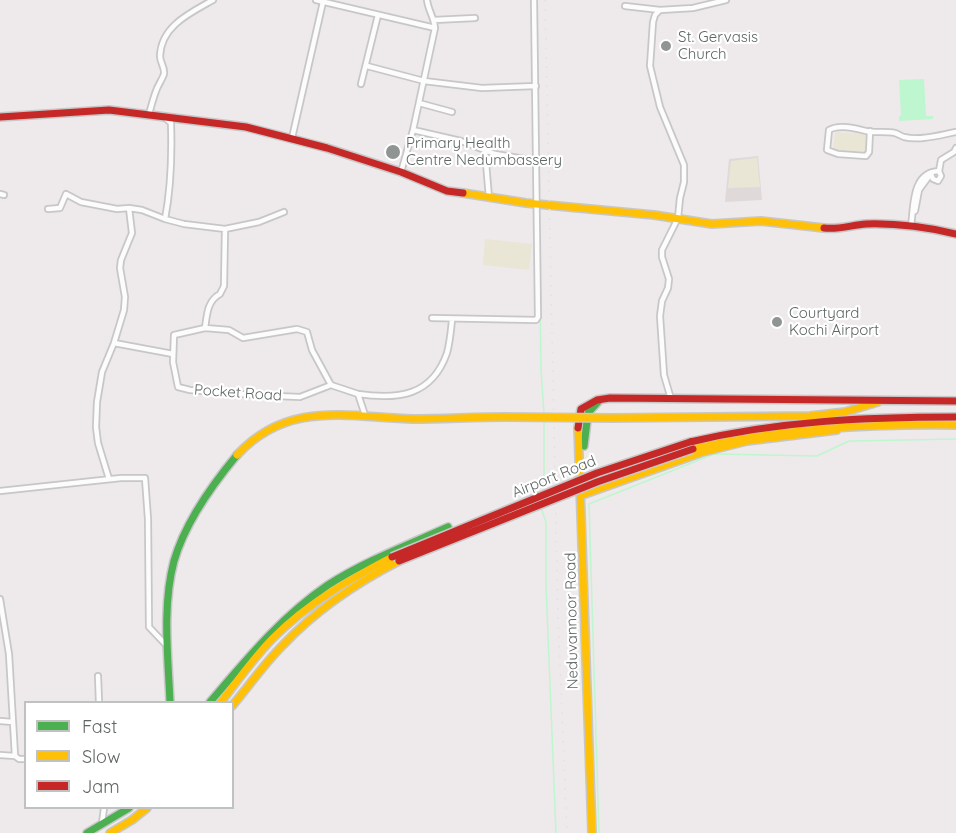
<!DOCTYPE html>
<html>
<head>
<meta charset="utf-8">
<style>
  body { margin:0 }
  #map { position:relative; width:956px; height:833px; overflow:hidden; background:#eee9ea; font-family:Quicksand,sans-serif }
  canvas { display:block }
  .legend { position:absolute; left:24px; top:701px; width:210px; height:108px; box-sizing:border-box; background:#fff; border:2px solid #bfc2c0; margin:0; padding:8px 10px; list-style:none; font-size:18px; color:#5e6662 }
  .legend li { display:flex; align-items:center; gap:12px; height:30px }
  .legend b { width:30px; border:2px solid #bfc2c0 }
</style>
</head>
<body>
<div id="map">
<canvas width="956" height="833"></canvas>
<ul class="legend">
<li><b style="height:8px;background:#4caf50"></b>Fast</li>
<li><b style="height:8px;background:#ffc107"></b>Slow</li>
<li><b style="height:8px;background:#c62828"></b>Jam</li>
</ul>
</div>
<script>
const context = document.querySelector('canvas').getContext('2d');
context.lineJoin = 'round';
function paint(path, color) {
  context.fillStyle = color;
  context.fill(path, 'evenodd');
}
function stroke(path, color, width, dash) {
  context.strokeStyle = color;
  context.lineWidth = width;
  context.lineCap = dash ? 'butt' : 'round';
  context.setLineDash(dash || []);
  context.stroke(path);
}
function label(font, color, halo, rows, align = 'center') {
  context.font = font + ' Quicksand,sans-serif';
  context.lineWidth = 4.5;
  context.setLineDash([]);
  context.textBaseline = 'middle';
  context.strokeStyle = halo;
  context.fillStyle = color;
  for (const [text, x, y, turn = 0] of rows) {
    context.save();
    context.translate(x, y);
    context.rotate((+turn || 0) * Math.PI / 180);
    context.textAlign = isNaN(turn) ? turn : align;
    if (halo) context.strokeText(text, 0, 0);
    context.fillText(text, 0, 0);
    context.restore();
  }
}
paint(new Path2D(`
  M758 156 762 200 725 202 729 159Z`), '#dfd9da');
paint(new Path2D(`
  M835 132 866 134 865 154 833 151Z
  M757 158 760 187 728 188 731 161Z
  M485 239 532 244 529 270 483 265Z`), '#eae6d5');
paint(new Path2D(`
  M924 79 926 116H933V119L899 121V117L901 115 899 80Z`), '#bef6d0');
stroke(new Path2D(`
  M539 224 541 370 544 414
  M542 492 544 486V419
  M541 508 546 522V585L556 833
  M599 833 589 504 714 454 817 456 849 441 956 439`), '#bef6d0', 1.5);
const street = new Path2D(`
  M316 0 435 28
  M625 6 660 10
  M434 20 475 18
  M367 66 424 81 482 88 536 86
  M361 84 378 15
  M419 103 452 112
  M149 114C151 107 153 99 156 91 158 85 162 80 164 74 165 67 160 63 160 56 161 26 190 13 213 0
  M165 118 171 123C172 155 171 188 165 219L184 224 225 229 224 286 220 294C207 301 207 315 205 328L229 330 243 338 297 329 307 332 312 350 331 385 358 394 365 415
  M413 130 461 141 495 154 537 161
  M870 131 869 152 866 156 838 154 827 150 829 130C839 124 855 128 866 131 875 133 886 131 895 133 898 134 901 136 904 137 920 141 940 135 956 132
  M292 138 323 2
  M485 151 489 198
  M401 172 413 130 435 28C434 17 428 10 427 0
  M931 174 933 179 938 181 941 176 939 171
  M0 194 4 195
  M48 209 60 208 66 194 81 202 117 209 129 208 142 210 165 219
  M913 212 915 211 919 190 930 175
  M911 226C914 207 911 172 939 171L941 160 954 152 956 148
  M225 229 259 222 284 212
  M432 318 536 320 538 317C536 212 536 106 534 0
  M205 328 174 335 173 362 178 387 190 390 253 395 300 397 331 385
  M114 343 173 354
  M358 394C398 400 432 396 447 353 450 342 451 330 452 320
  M671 399 664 375 660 316 662 301 668 288 669 279 662 257V250L678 218 680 198 684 182V165L660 107 650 66 653 22 655 15 660 10 693 8 726 0
  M109 479 98 443 96 427 97 402 102 372 114 343 124 310 125 297 120 268 121 260 132 233 129 208
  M0 491 121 478H145L148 519 149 627 167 646
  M0 599 9 654 15 756 19 759H26
  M98 676 99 702
  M0 721 13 722
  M0 755 15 756
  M102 823 104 808`);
const fast = new Path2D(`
  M584 446 588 413 598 402
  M170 702C168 656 162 606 174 561 185 523 212 485 237 455
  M210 702C246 660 281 617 328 585 365 561 408 545 448 527
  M87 833 129 808`);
const slow = new Path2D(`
  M463 193 526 203 654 215 712 224 761 221 824 228
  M611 418 810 416 845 412 878 402
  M578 428 592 833
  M693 449C780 428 867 424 956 425
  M237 455C288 400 347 417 413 419 444 419 474 417 505 417
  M582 495 703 452 747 441 837 430
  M221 702C238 680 254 657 274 637 308 603 350 579 392 557
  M232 706C249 686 264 664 283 645 316 610 356 583 399 561
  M110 833 132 820 147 808`);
const jam = new Path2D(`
  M0 117 109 110 246 127 327 148 401 172 447 191 463 193
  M824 228C838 230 852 225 866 224 897 223 926 227 956 234
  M578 428 581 409 597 400 610 398 956 401
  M690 442C778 421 866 417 956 417`);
stroke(street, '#c8c7c7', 8);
stroke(fast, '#c8c7c7', 10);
stroke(slow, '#c8c7c7', 10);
stroke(jam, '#c8c7c7', 10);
stroke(street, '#fcfcfc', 4.5);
stroke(fast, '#4caf50', 7);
stroke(slow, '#ffc107', 7);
stroke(jam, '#c62828', 7);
stroke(new Path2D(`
  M545 0 558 618 567 833`), '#e2e1e2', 1.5, [1.5, 8]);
const slowBridge = new Path2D(`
  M505 417 611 418`);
const jamBridge = new Path2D(`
  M392 557 597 473 690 442
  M399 561 597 482 693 449`);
stroke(slowBridge, '#c8c7c7', 10, []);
stroke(jamBridge, '#c8c7c7', 10, []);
stroke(slowBridge, '#ffc107', 7);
stroke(jamBridge, '#c62828', 7);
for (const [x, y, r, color] of [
  [666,46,6,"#909492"],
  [393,152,8,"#909492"],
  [777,322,6,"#909492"]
]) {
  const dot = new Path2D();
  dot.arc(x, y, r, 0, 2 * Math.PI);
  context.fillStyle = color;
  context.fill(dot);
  stroke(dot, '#fff', 2);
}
label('15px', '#5e6662', '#fff', [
  ["St. Gervasis",678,37],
  ["Church",678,54],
  ["Primary Health",406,143],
  ["Centre Nedumbassery",406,160],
  ["Courtyard",789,313],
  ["Kochi Airport",789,330]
], 'left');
label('15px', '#5e6662', '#fff', [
  ["Pocket Road",238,393,4],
  ["Airport Road",554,477,-22],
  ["Neduvannoor Road",572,621,-91]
]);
</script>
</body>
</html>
